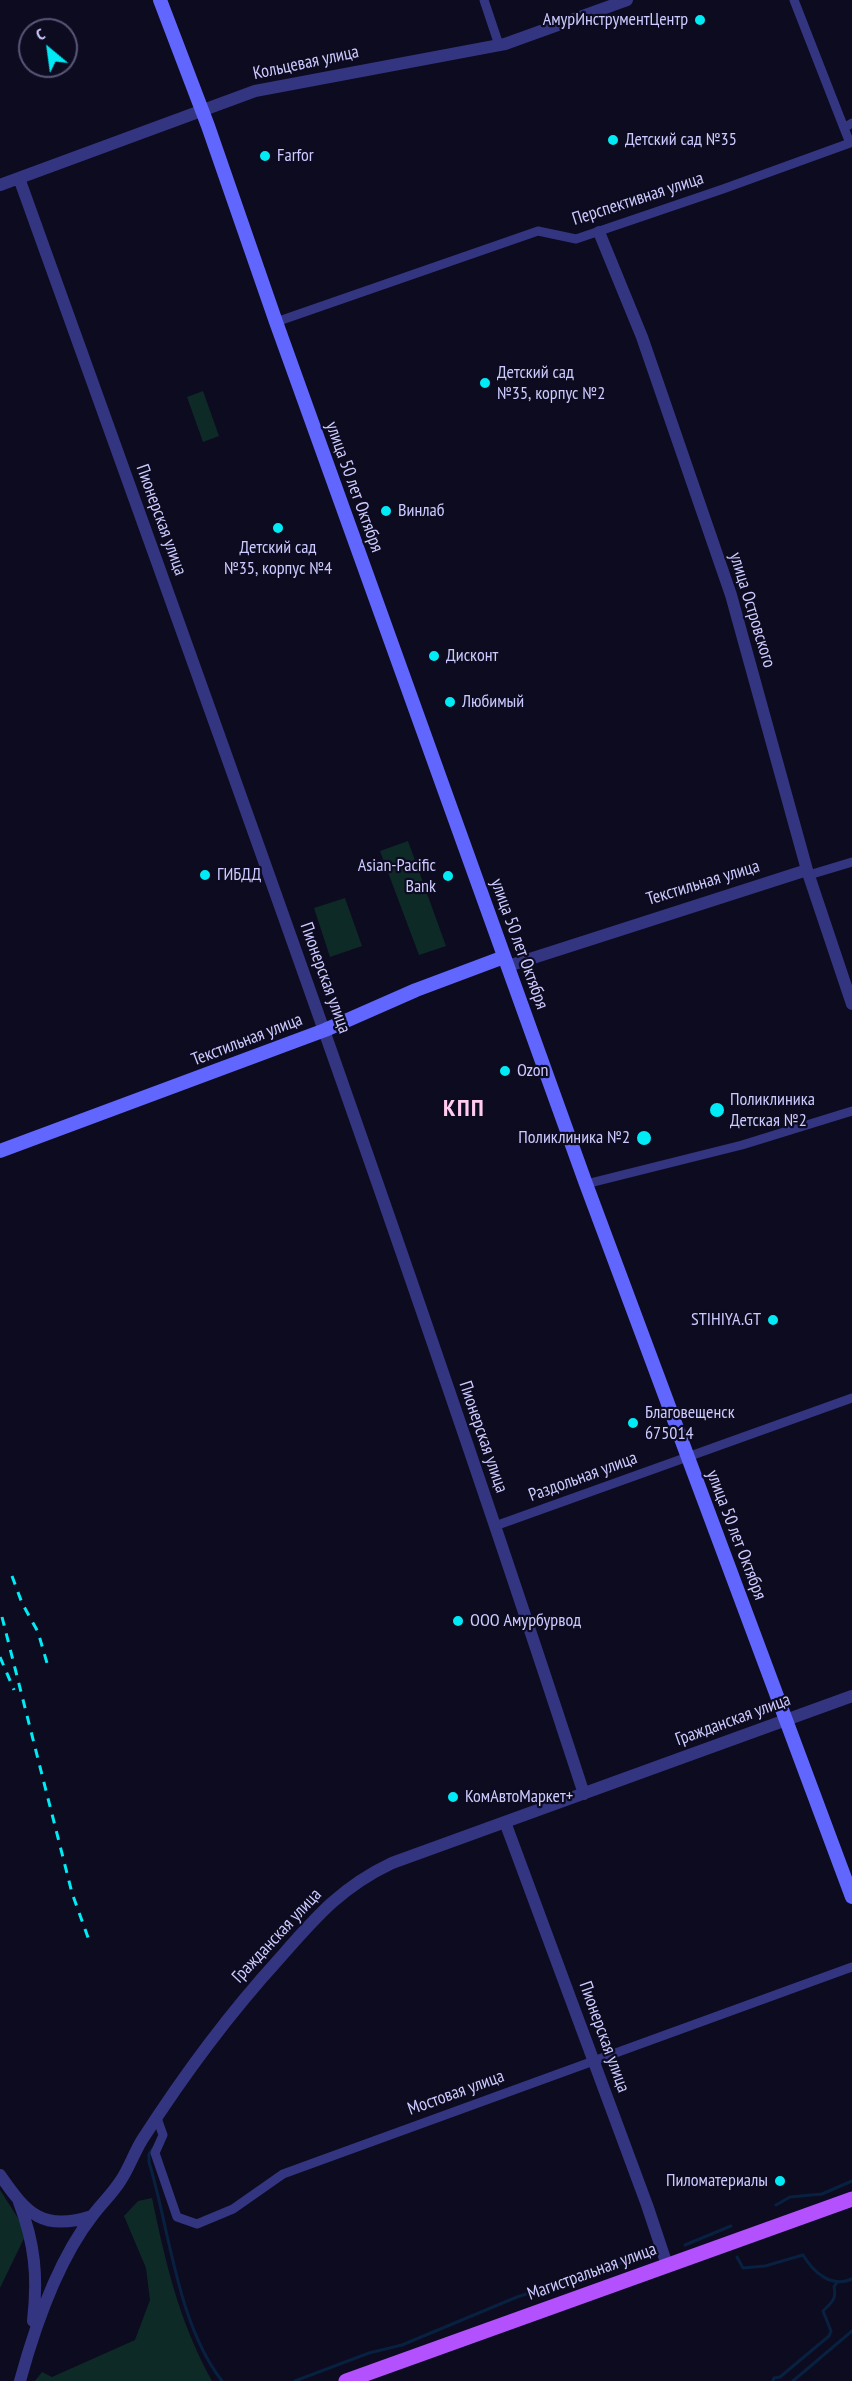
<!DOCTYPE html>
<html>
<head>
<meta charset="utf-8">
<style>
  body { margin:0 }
  #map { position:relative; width:852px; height:2381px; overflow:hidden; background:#0d0b1f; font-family:"PT Sans Narrow",sans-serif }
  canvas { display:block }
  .north { position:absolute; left:18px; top:18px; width:60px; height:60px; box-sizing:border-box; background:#0d0b1f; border:2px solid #595779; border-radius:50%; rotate:331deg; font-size:16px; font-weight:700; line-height:24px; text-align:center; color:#cccaff }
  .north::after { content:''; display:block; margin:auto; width:21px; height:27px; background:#00ebf5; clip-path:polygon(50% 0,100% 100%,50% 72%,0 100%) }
</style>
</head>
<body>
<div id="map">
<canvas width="852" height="2381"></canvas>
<div class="north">С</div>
</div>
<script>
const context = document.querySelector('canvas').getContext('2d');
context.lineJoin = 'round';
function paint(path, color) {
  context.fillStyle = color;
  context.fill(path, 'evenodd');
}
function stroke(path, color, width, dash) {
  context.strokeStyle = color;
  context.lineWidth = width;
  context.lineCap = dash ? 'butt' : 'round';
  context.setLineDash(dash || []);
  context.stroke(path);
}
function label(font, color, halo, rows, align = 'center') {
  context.font = font + ' "PT Sans Narrow",sans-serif';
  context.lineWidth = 4.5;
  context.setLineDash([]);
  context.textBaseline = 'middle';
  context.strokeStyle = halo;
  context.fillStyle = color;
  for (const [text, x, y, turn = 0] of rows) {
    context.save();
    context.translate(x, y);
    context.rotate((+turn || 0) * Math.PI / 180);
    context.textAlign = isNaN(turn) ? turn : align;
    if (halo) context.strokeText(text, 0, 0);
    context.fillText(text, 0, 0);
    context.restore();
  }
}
paint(new Path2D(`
  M203 391 219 436 203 442 187 397Z
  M408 841 446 946 419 955 380 851Z
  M345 898 362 946 330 957 314 908Z
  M0 2190 27 2232 0 2288Z
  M152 2198C166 2265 179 2321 212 2381H35L42 2372 52 2377 135 2340 150 2300 146 2268 124 2216 138 2201Z`), '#0e2a27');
stroke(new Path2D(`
  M153 2148 149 2154V2162C170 2231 177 2323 222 2381
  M776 2205 790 2197 822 2194 852 2181
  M685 2245 731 2226
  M737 2257 743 2268 765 2266 803 2255C814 2273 831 2288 852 2279
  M295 2381 369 2353 402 2345 517 2297 633 2259 647 2250
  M773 2381 774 2378 780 2377 829 2336 831 2331 823 2311C831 2303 837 2299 834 2287L837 2282
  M793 2381 852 2331`), '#082141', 3);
stroke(new Path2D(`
  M484 0 499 45
  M794 0 844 128
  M276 322 538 231 576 239 723 189 850 143 844 128 852 123
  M809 875 852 862
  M586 1184 742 1145 852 1111
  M495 1526 852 1398
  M157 2118 163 2135 155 2153 177 2217 197 2224 233 2209 283 2174 852 1967`), '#333581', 9);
stroke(new Path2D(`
  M19 178C212 715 407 1251 584 1794
  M0 185 255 91 505 44 627 0
  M599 232 642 337 731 595 807 870 852 1004
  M508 966 807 870
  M505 1822 647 2205 667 2265
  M0 2175C27 2214 43 2232 92 2216
  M19 2202C35 2244 38 2277 33 2321
  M20 2381C35 2326 57 2261 93 2215 102 2203 113 2193 121 2180 129 2168 134 2153 142 2140 183 2076 228 2015 279 1959 315 1918 341 1887 392 1863L852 1696`), '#333581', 12);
stroke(new Path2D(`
  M160 0 208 126 276 322 586 1184 852 1897
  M0 1151 325 1030 416 990 504 957`), '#6166ff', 14);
stroke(new Path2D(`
  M346 2381 852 2199`), '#b351ff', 15);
stroke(new Path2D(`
  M12 1576 22 1603 38 1632 49 1670
  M2 1617 72 1893 90 1943
  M0 1657 14 1690`), '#00ebf5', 3, [9, 8]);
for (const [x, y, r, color] of [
  [700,20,6,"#00ebf5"],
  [613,140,6,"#00ebf5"],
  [265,156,6,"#00ebf5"],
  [485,383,6,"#00ebf5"],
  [386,511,6,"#00ebf5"],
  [278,528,6,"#00ebf5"],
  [434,656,6,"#00ebf5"],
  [450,702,6,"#00ebf5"],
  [205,875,6,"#00ebf5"],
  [448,876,6,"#00ebf5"],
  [505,1071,6,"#00ebf5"],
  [717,1110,8,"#00ebf5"],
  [644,1138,8,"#00ebf5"],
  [773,1320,6,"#00ebf5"],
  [633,1423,6,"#00ebf5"],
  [458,1621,6,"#00ebf5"],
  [453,1797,6,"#00ebf5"],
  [780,2181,6,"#00ebf5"]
]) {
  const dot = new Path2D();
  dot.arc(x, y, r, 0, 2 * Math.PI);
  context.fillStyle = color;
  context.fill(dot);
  stroke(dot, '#0d0b1f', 2);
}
label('18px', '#cccaff', '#0d0b1f', [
  ["АмурИнструментЦентр",688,20,"right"],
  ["Детский сад №35",625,140],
  ["Farfor",277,156],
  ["Детский сад",497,373],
  ["№35, корпус №2",497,394],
  ["Винлаб",398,511],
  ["Детский сад",278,548,"center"],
  ["№35, корпус №4",278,569,"center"],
  ["Дисконт",446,656],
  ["Любимый",462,702],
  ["Asian-Pacific",436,866,"right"],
  ["Bank",436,887,"right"],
  ["ГИБДД",217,875],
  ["Ozon",517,1071],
  ["Поликлиника",730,1100],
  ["Детская №2",730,1121],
  ["Поликлиника №2",630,1138,"right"],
  ["STIHIYA.GT",761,1320,"right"],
  ["Благовещенск",645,1413],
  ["675014",645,1434],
  ["ООО Амурбурвод",470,1621],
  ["КомАвтоМаркет+",465,1797],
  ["Пиломатериалы",768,2181,"right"]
], 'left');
label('18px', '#cccaff', '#0d0b1f', [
  ["Кольцевая улица",306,63,-12],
  ["Перспективная улица",638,199,-18],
  ["улица 50 лет Октября",354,487,70],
  ["Пионерская улица",161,520,70],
  ["улица Островского",752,610,73],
  ["Текстильная улица",703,883,-17],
  ["улица 50 лет Октября",519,944,70],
  ["Пионерская улица",325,978,70],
  ["Текстильная улица",247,1040,-21],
  ["Пионерская улица",483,1437,71],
  ["Раздольная улица",583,1477,-20],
  ["улица 50 лет Октября",736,1535,69],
  ["Гражданская улица",733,1720,-20],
  ["Гражданская улица",277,1936,-47],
  ["Пионерская улица",604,2037,70],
  ["Мостовая улица",456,2093,-20],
  ["Магистральная улица",592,2272,-20]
]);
context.letterSpacing = '1.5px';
label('bold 24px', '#ffccef', '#0d0b1f', [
  ["КПП",464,1109]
]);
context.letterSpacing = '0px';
</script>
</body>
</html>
